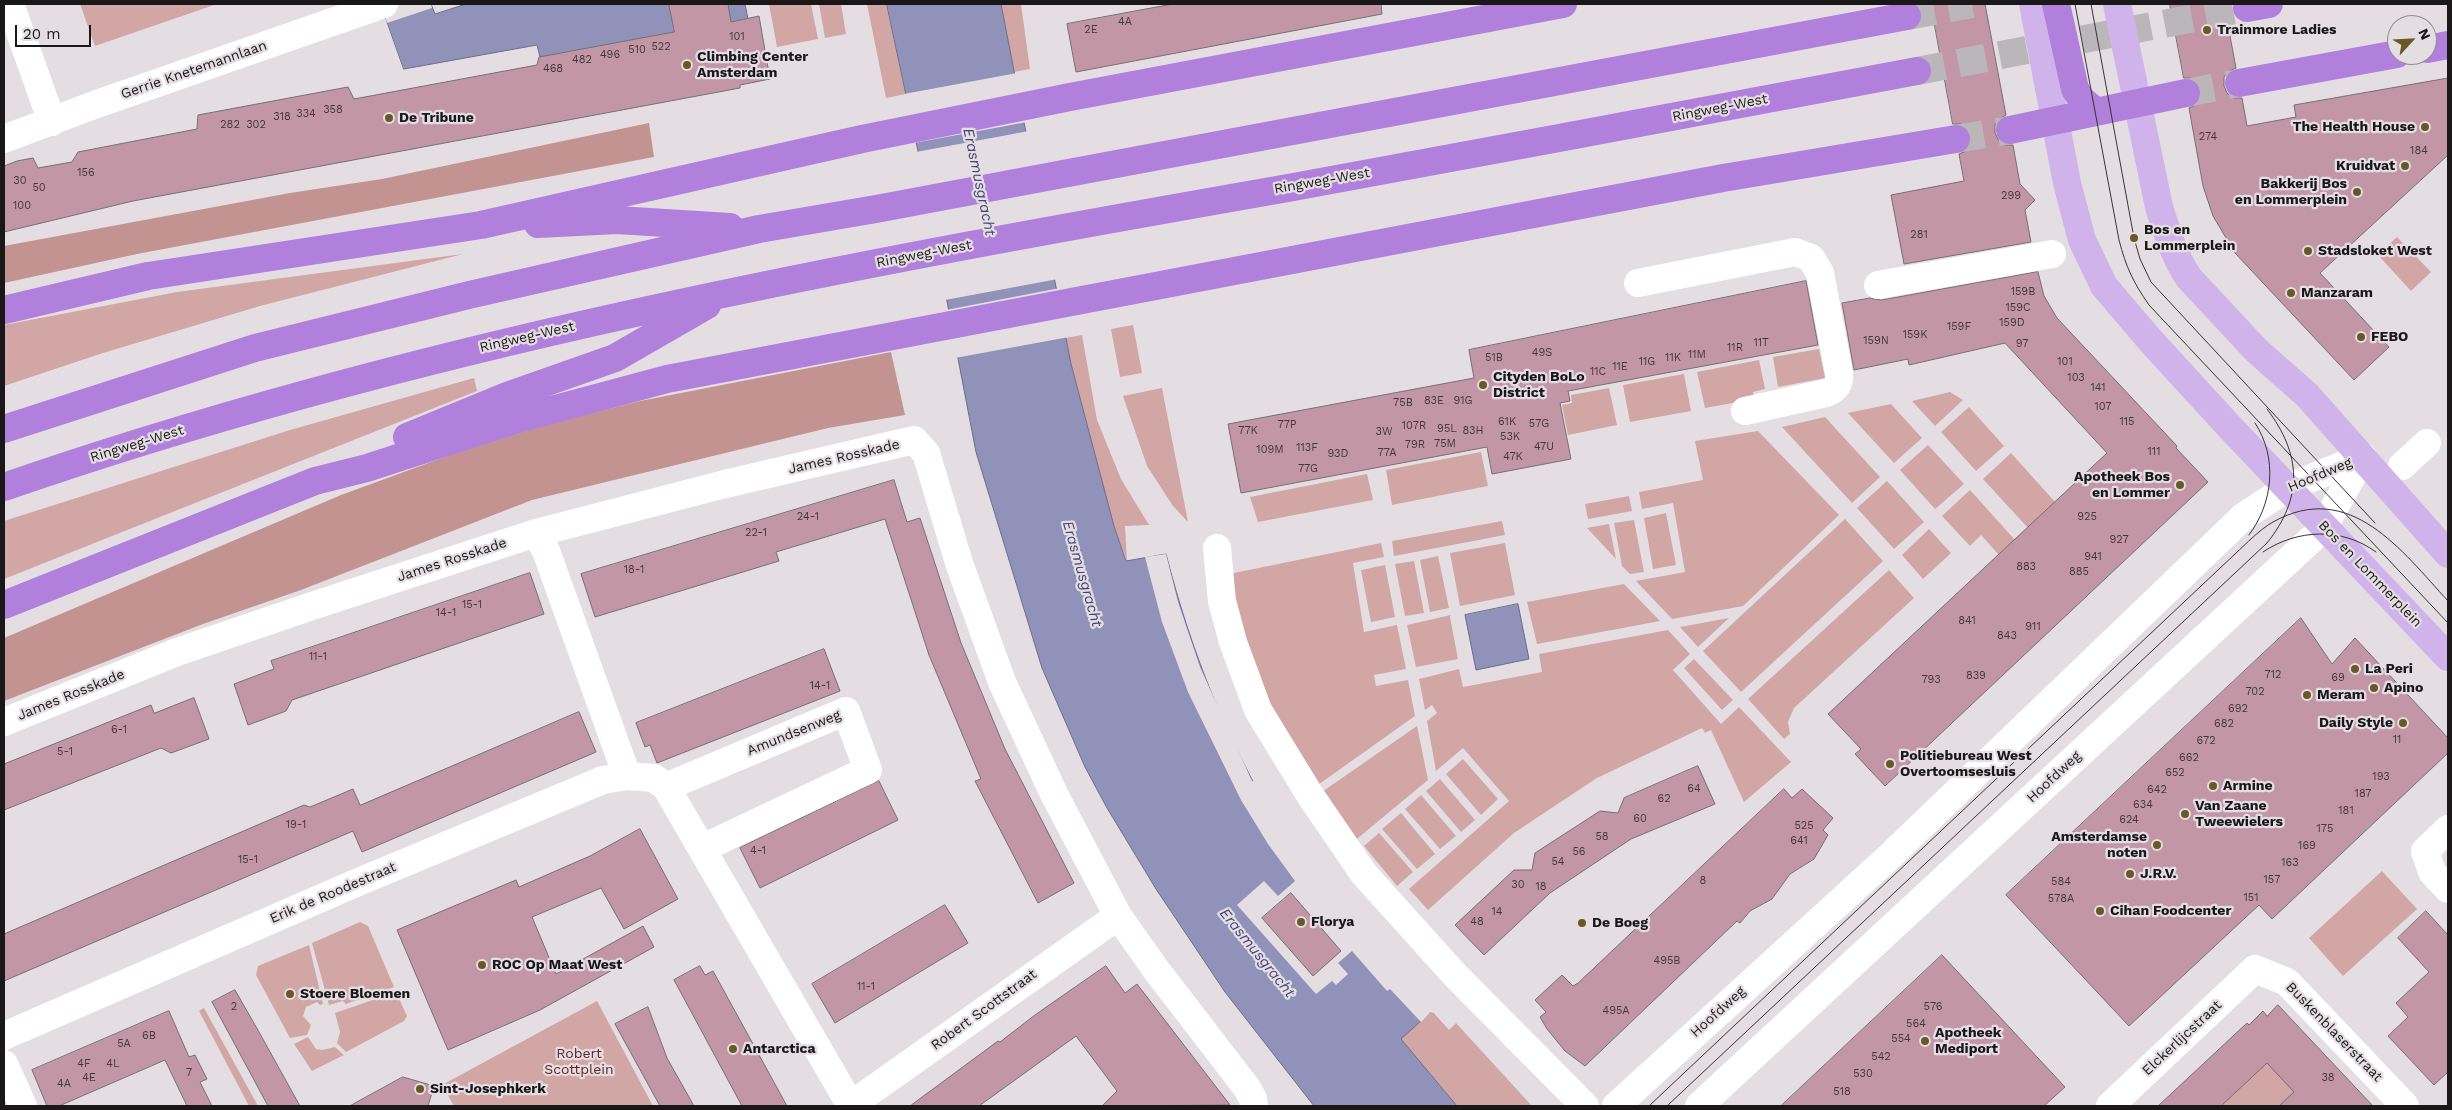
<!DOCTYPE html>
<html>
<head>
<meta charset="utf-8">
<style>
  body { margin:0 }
  #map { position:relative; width:2452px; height:1110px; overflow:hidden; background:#e4dee3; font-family:"Work Sans",sans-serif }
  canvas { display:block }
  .frame { position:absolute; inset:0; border:5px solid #191718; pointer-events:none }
  .north { position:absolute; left:2387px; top:15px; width:50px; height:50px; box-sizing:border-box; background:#e4dee3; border:1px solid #938e92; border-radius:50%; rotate:65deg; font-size:14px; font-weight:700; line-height:20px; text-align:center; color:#191718 }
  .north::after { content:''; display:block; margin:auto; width:18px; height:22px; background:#675926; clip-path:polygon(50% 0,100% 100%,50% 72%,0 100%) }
  .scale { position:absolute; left:15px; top:25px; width:76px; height:22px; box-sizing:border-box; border:2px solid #191718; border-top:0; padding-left:6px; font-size:15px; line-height:18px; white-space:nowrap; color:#191718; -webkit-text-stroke:4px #e4dee3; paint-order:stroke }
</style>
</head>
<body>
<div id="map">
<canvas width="2452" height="1110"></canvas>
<div class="frame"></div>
<div class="north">N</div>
<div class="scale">20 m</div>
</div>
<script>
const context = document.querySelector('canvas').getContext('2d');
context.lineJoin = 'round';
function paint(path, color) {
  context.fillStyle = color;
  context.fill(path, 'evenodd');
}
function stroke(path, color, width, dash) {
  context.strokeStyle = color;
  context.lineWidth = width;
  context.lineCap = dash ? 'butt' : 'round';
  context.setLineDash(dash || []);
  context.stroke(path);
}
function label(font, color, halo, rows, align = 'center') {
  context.font = font + ' "Work Sans",sans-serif';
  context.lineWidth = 4.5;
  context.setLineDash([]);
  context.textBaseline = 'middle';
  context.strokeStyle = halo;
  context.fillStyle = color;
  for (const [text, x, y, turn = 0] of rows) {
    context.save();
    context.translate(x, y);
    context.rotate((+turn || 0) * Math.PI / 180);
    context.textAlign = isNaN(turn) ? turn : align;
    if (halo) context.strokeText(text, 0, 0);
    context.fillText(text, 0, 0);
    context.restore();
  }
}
paint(new Path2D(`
  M80 4H217L95 46Z
  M769 4H811L818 39 777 47Z
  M819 4H841L846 34 825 38Z
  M867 4H887L906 94 886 98Z
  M1001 4H1021L1030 69 1014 72Z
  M2397 237 2431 272 2411 291 2378 255Z
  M463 254 260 306 103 353 4 386V325L177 292Z
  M1133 325 1142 373 1120 377 1111 329Z
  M1082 335 1097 420 1121 479 1149 525 1125 526 1127 561 1114 526 1071 364 1066 338Z
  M1819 349 1825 378 1778 387 1773 357Z
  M1759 360 1765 389 1753 392 1754 399 1705 408 1697 372Z
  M1684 374 1691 411 1630 422 1623 385Z
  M474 378 477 391 4 579V521L290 430Z
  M1162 388 1188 522 1173 506 1147 466 1123 396Z
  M1609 388 1617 425 1568 435 1562 405 1572 403 1571 395Z
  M1950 392 1963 400 1935 426 1912 401Z
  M1891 404 1922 438 1894 463 1848 413Z
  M1969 407 2004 446 1976 471 1941 432Z
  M1825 417 1880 477 1852 503 1782 427Z
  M1758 431 1839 515 1743 606 1672 619 1636 581 1685 572 1673 503 1642 509 1639 492 1703 480 1695 441Z
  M1928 445 1964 484 1935 509 1900 470Z
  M1481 452 1488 486 1392 505 1386 470Z
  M2011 453 2056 503 2028 528 1983 479Z
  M1367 474 1373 500 1258 522 1250 497Z
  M1887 481 1924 522 1894 549 1857 508Z
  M1970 490 2015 540 1999 555 1981 535 1970 546 1942 516Z
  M1629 496 1632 511 1588 519 1585 504Z
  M1666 513 1676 565 1653 569 1644 518Z
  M1845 519 1883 561 1741 692 1703 651Z
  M1634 520 1644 572 1630 574 1622 566 1614 523Z
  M1502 521 1505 535 1394 556 1392 541Z
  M1609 524 1616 559 1587 528Z
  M1929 529 1951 553 1923 579 1902 555Z
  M1381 543 1384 557 1353 563 1364 632 1397 625 1406 669 1374 675 1376 686 1408 680 1415 716 1315 787 1275 714 1246 646 1229 574Z
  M1505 543 1515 595 1460 606 1450 553Z
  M1438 556 1449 608 1430 612 1420 560Z
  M1414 561 1424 613 1405 616 1395 564Z
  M1385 565 1395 617 1371 622 1361 570Z
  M1889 570 1914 598 1794 708 1788 722 1790 734 1784 739 1748 699Z
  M1624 584 1660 621 1537 644 1527 602Z
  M1451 615 1450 617 1458 659 1416 667 1407 625Z
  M1729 618 1698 647 1680 627Z
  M1668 630 1690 654 1673 670 1721 724 1739 707 1791 762 1744 802 1711 730 1705 733 1702 728 1597 778 1514 833 1428 910 1409 889 1509 801 1463 748 1436 771 1427 721 1437 713 1432 705 1425 710 1419 679 1459 669 1463 687 1542 672 1539 654Z
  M1694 659 1733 700 1722 710 1684 668Z
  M1417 726 1428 780 1352 843 1319 794Z
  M1463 759 1498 799 1481 815 1446 774Z
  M1440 779 1475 820 1461 832 1426 791Z
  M1421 795 1456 836 1440 849 1405 809Z
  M1401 813 1435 854 1417 869 1382 829Z
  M1379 833 1413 872 1397 886 1364 846Z
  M2382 871 2417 909 2343 976 2309 938Z
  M360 922 368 926 394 987 346 1004 343 1001 329 1005 312 943Z
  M309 945 323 1004 320 1005 317 1002 306 1007 303 1016 311 1025 307 1035 290 1038 256 975 258 966Z
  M396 992 407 1016 404 1021 346 1052 337 1043 340 1032 335 1013Z
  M597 1001 653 1106H454L442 1085Z
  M204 1008 258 1106H249L199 1011Z
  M1432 1011 1449 1030 1456 1023 1532 1106H1457L1401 1039Z
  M308 1037 316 1049 322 1050 335 1047 344 1055 312 1071 294 1044Z
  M2284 1046 2336 1106H2220Z`), '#d2a6a5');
paint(new Path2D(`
  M649 123 654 157 137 254 4 283V246L290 193 382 179Z
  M891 352 905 415 828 428 532 500 301 590 203 624 4 701V638L341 495 502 436 640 401Z`), '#c39392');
const water = new Path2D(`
  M381 4H431L435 14 466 4H745L749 24 540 57 537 45 404 69Z
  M887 4H1001L1071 364 1114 526 1126 561 1166 554C1198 679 1250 798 1330 899 1361 939 1398 974 1432 1011L1401 1039 1457 1106H1314L1225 992 1156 889 1107 808 1085 767 1042 668 976 452 919 156Z
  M1518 604 1529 659 1476 670 1465 615Z`);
paint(water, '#9092b9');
stroke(water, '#6c6d89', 1);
paint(new Path2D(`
  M381 4H431L432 8 387 23Z
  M1017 73 1027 122 914 143 904 94Z
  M1029 131 1058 279 945 300 916 152Z
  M1060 288 1069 337 955 358 946 310Z
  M1166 554 1178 602 1200 667 1252 781H1254L1299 853 1333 899 1434 1010 1433 1013 1431 1012 1421 1022 1390 989 1387 991 1352 951 1338 963 1348 974 1336 985 1332 981 1316 994 1237 905 1264 881 1278 896 1295 881 1268 844 1241 800 1188 692 1162 622 1145 557Z`), '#e4dee3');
const building = new Path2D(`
  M669 4H728L731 22 759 16 770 79 740 85V88L133 201 4 232V166L17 161 33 158 38 168 72 162 78 152 197 129 198 115 348 87 354 99 537 65 539 57 674 32Z
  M1173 4H1381L1382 14 1076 72 1067 24Z
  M1931 4H1985L2006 115 1999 119 1995 125V133L1999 141 2005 145H2013L2020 184 2035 200 2025 210 2031 242 1904 264 1891 195 1964 181 1959 154 1966 151 1971 144V136L1968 129 1961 124H1953Z
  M2170 4H2224L2236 68 2229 71 2224 77V86L2227 93 2233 98H2242L2247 126 2296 117 2294 105 2448 78V155L2320 273 2389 347 2354 380 2235 253 2213 216 2203 186 2189 108 2197 104 2201 98V90L2197 82 2191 78H2184Z
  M2038 272 2044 296 2057 318 2177 446 2176 448 2208 482 1885 786 1855 754 1861 749 1828 714 2107 453 2005 343 1909 365 1908 359 1854 370 1842 303 1870 298 1881 300Z
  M1806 281 1818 345 1568 391 1570 401 1560 403 1571 459 1492 474 1487 447 1241 493 1228 424 1474 378 1469 350Z
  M894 480 907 522 920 518 961 643 1005 749 1074 883 1038 903 975 781 981 779 929 655 885 519 776 552 779 561 595 617 581 574Z
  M530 573 544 614 292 700 286 711 248 725 234 684 274 669 271 661Z
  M2301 618 2332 664 2355 638 2448 738V753L2272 919 2259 905 2129 1026 2006 895Z
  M824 649 840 691 657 763 650 745 645 747 636 723Z
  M194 698 209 739 171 753 161 748 4 810V764L151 705 154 713Z
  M579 712 596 752 362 852 353 831 4 981V934L304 805 310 807 353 789 360 805Z
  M1698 766 1715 804 1631 839 1550 893 1484 955 1455 925 1514 870H1532L1535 853 1600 811 1618 813 1624 798Z
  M879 781 898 820 760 888 740 848Z
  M1784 789 1792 798 1802 789 1833 818 1823 830 1828 835 1814 859 1790 874 1772 899 1750 911 1740 923 1737 921 1585 1066 1565 1051 1547 1029 1540 1017 1546 1012 1535 1000 1562 975 1573 986 1578 983Z
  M640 829 678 899 624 929 601 888 532 917 556 974 643 926 654 947 540 1010 448 1050 397 930 516 880 519 887 590 856Z
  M1291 893 1341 951 1313 976 1262 918Z
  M945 905 968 943 835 1023 812 984Z
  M2426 911 2448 935V1072L2434 1085 2388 1036 2408 1017 2396 1003 2429 972 2398 938Z
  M1942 955 2065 1087 2044 1106H1781Z
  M700 966 705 975 713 971 787 1106H742L674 980Z
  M1106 966 1125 993 1137 984 1230 1105 1102 1106 1117 1091 1076 1036 979 1106H910L998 1041 1000 1042 1035 1015Z
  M235 990 259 1032 300 1106H268L212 1002Z
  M2278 1005 2373 1106H2279L2294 1092 2267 1063 2221 1106H2158L2247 1023 2249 1025 2263 1011 2267 1016Z
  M648 1007 667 1058 694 1106H660L615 1024Z
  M169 1011 189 1057 195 1055 207 1079 200 1082 212 1106H187L165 1060 59 1106H47L32 1070Z
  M403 1077 434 1086 428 1106H350Z`);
paint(building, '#c396a6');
stroke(building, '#756f71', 1);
stroke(new Path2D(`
  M1907 16 1972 4
  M1917 71 2247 8
  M2186 93 2239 83
  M1956 139 2010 130`), '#bbb6ba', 28, [28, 14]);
stroke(new Path2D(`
  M10 4 52 122
  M4 139 94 105 384 4
  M1638 283 1795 252 1811 258 1820 273 1839 373C1840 383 1836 390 1826 393L1745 411
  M1878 285 2052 254
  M2402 466 2427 443
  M536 533 546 551 627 776
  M1217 548 1222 601 1233 642 1258 710 1310 795 1364 874 1455 975 1585 1106
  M4 722 177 652 315 605 536 533 725 484 914 440 926 453 959 563 1002 682 1054 794 1118 916 1157 971 1247 1088 1253 1099 1254 1106
  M666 787 846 711 868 770 703 848
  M2448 829 2425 851 2432 872 2448 889
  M4 1036 356 883 603 780 627 776 654 778 666 787 851 1106
  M4 1064 23 1106
  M851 1105 1118 916
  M1616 1106 1889 857 2243 517 2287 488 2363 457
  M1699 1106 2317 534 2324 526 2363 457
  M2110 1106 2255 969 2287 982 2405 1106`), '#fff', 28);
stroke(new Path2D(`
  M2033 4 2067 183 2082 240 2104 286 2150 340 2226 423 2448 657
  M2117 4 2159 207C2167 232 2174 256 2189 278L2257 351 2307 395 2448 554`), '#d0b3ea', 28);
stroke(new Path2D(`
  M2056 4 2075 89 2082 100 2095 111
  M2247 8 2269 4
  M2427 49 2448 45
  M2239 83 2397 54
  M2010 130 2186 93
  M538 224 617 220 730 227
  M4 310 148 276 481 225 862 139 1070 97 1563 4
  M4 429 255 348 469 295 759 229 876 209 1907 16
  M407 437 507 396 615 358 707 305
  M4 487C420 343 854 264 1288 188 1498 150 1707 110 1917 71
  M4 605 315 481 367 468 514 420 667 379 1723 178 1956 139`), '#b080dc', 28);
stroke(new Path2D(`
  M2075 4 2119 240C2126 267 2133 282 2149 305L2448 623
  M2091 4 2134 238 2140 259 2151 282 2375 523
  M2249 535C2273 503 2278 458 2255 423
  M2263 552C2297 529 2342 527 2376 552
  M1649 1106 2235 554C2247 543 2259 530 2273 522 2350 479 2402 551 2448 601
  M1667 1106 2267 543C2303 498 2302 455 2267 409`), '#363435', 1);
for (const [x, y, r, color] of [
  [2207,30,5,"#675926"],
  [687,65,5,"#675926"],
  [389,118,5,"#675926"],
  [2425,127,5,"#675926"],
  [2405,166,5,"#675926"],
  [2357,192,5,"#675926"],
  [2134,238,5,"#675926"],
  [2308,251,5,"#675926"],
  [2291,293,5,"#675926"],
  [2361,337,5,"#675926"],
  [1483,385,5,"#675926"],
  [2180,485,5,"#675926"],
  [2355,669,5,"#675926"],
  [2374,688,5,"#675926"],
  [2307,695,5,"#675926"],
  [2403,723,5,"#675926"],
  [1890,764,5,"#675926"],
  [2213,786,5,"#675926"],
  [2185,814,5,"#675926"],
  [2157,845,5,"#675926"],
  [2130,874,5,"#675926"],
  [2100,911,5,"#675926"],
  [1301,922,5,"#675926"],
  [1582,923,5,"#675926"],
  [482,965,5,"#675926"],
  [290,994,5,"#675926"],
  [1925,1041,5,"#675926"],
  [733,1049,5,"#675926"],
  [420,1089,5,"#675926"]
]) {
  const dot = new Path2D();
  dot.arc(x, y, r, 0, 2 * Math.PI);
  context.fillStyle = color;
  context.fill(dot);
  stroke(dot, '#e4dee3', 2);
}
label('11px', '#44373c', null, [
  ["4A",1125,22],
  ["2E",1091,30],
  ["101",737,37],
  ["522",661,47],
  ["510",637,50],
  ["496",610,55],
  ["482",582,60],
  ["468",553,69],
  ["358",333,110],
  ["334",306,114],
  ["318",282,117],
  ["282",230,125],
  ["302",256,125],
  ["274",2208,137],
  ["184",2419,151],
  ["156",86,173],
  ["30",20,181],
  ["50",39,188],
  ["299",2011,196],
  ["100",22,206],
  ["281",1919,235],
  ["159B",2023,292],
  ["159C",2018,308],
  ["159D",2012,323],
  ["159F",1959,327],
  ["159K",1915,335],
  ["159N",1876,341],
  ["11T",1761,343],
  ["97",2022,344],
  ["11R",1735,348],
  ["49S",1542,353],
  ["11M",1697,355],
  ["51B",1494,358],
  ["11K",1673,358],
  ["11G",1647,362],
  ["101",2065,362],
  ["11E",1620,367],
  ["11C",1598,372],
  ["103",2076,378],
  ["141",2098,388],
  ["83E",1434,401],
  ["91G",1463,401],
  ["75B",1403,403],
  ["107",2103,407],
  ["61K",1507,422],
  ["115",2127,422],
  ["57G",1539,424],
  ["77P",1287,425],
  ["107R",1414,426],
  ["95L",1447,429],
  ["77K",1248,431],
  ["83H",1473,431],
  ["3W",1384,432],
  ["53K",1510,437],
  ["75M",1445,444],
  ["79R",1415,445],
  ["47U",1544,447],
  ["113F",1307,448],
  ["109M",1270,450],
  ["111",2154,452],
  ["77A",1387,453],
  ["93D",1338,454],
  ["47K",1513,457],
  ["77G",1308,469],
  ["24-1",808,517],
  ["925",2087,517],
  ["22-1",756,533],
  ["927",2119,540],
  ["941",2093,557],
  ["883",2026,567],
  ["18-1",634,570],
  ["885",2079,572],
  ["15-1",472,605],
  ["14-1",446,613],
  ["841",1967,621],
  ["911",2033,627],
  ["843",2007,636],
  ["11-1",318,657],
  ["712",2273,675],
  ["839",1976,676],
  ["69",2338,678],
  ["793",1931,680],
  ["14-1",820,686],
  ["702",2255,692],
  ["692",2238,709],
  ["682",2224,724],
  ["6-1",119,730],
  ["11",2397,740],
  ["672",2206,741],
  ["5-1",65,752],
  ["662",2189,758],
  ["652",2175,773],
  ["193",2381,777],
  ["64",1694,789],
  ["642",2157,790],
  ["187",2363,794],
  ["62",1664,799],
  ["634",2143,805],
  ["181",2346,811],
  ["60",1640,819],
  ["624",2129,820],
  ["19-1",296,825],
  ["525",1804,826],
  ["175",2325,829],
  ["58",1602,837],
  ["641",1799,841],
  ["169",2307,846],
  ["4-1",758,851],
  ["56",1579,852],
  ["15-1",248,860],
  ["54",1558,862],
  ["163",2290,863],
  ["157",2272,880],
  ["8",1703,881],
  ["584",2061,882],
  ["30",1518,885],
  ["18",1541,887],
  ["151",2251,898],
  ["578A",2061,899],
  ["14",1497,912],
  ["48",1477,922],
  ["495B",1667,961],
  ["11-1",866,987],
  ["2",234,1007],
  ["576",1933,1007],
  ["495A",1616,1011],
  ["564",1916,1024],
  ["6B",149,1036],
  ["554",1901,1039],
  ["5A",124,1044],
  ["542",1881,1057],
  ["4F",84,1064],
  ["4L",113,1064],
  ["7",189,1073],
  ["530",1863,1074],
  ["4E",89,1078],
  ["38",2328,1078],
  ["4A",64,1084],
  ["518",1842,1092]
]);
label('bold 14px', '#191718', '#e4dee3', [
  ["Trainmore Ladies",2217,30],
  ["Climbing Center",697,57],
  ["Amsterdam",697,73],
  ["De Tribune",399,118],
  ["The Health House",2415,127,"right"],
  ["Kruidvat",2395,166,"right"],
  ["Bakkerij Bos",2347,184,"right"],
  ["en Lommerplein",2347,200,"right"],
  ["Bos en",2144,230],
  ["Lommerplein",2144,246],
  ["Stadsloket West",2318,251],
  ["Manzaram",2301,293],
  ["FEBO",2371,337],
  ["Cityden BoLo",1493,377],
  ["District",1493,393],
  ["Apotheek Bos",2170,477,"right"],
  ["en Lommer",2170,493,"right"],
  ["La Peri",2365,669],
  ["Apino",2384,688],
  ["Meram",2317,695],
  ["Daily Style",2393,723,"right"],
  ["Politiebureau West",1900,756],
  ["Overtoomsesluis",1900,772],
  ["Armine",2223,786],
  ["Van Zaane",2195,806],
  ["Tweewielers",2195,822],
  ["Amsterdamse",2147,837,"right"],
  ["noten",2147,853,"right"],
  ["J.R.V.",2140,874],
  ["Cihan Foodcenter",2110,911],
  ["Florya",1311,922],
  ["De Boeg",1592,923],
  ["ROC Op Maat West",492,965],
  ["Stoere Bloemen",300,994],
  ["Apotheek",1935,1033],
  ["Mediport",1935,1049],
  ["Antarctica",743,1049],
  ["Sint-Josephkerk",430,1089]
], 'left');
label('14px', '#191718', '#e4dee3', [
  ["Gerrie Knetemannlaan",194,70,-19],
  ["Ringweg-West",1720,108,-11],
  ["Ringweg-West",1322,181,-10],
  ["Ringweg-West",924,254,-11],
  ["Ringweg-West",527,337,-13],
  ["Ringweg-West",137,444,-17],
  ["James Rosskade",844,457,-13],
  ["Hoofdweg",2320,475,-23],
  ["James Rosskade",452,560,-18],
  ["Bos en Lommerplein",2370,574,46],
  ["James Rosskade",71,695,-22],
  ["Amundsenweg",794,733,-22],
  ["Hoofdweg",2054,777,-43],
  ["Erik de Roodestraat",333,893,-23],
  ["Robert Scottstraat",984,1010,-36],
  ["Hoofdweg",1718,1012,-42],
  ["Buskenblaserstraat",2334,1032,46],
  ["Elckerlijcstraat",2182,1038,-43]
]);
label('14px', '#602426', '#e4dee3', [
  ["Robert",579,1054],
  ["Scottplein",579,1070]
]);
label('italic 15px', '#444378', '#e4dee3', [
  ["Erasmusgracht",979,182,78],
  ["Erasmusgracht",1082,574,74],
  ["Erasmusgracht",1257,953,51]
]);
</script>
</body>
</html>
